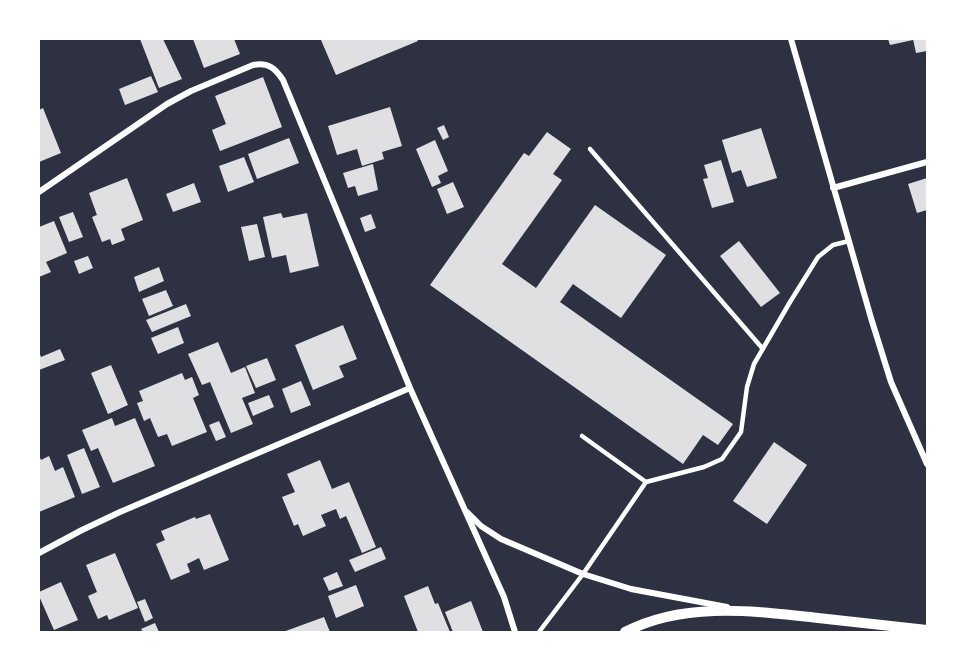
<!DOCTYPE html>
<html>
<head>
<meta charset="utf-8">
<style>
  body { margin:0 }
  #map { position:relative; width:966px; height:671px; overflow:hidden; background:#2d3142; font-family:"Fira Sans",sans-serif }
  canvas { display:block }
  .frame { position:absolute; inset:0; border:40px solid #fff; pointer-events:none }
</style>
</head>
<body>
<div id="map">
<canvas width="966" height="671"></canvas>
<div class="frame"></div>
</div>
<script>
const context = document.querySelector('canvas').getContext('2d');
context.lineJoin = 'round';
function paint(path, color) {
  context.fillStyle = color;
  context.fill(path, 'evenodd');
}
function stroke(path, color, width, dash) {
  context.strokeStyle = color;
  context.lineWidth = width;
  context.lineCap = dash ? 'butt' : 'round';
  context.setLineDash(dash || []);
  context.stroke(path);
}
paint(new Path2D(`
  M140 39H163L182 79 159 88Z
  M193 39H234L240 54 204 68Z
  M324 39H417L418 41 336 75 321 40Z
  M888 39H913V40L890 45Z
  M913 39H927V51L916 53Z
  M151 76 158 92 125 105 119 89Z
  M263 77 282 127 220 151 212 130 226 124 215 96Z
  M390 107 402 146 382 152 384 159 362 166 357 149 337 155 328 126Z
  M43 108 61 153 39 162V110Z
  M444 125 449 137 443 140 437 128Z
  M761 128 777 178 747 187 741 170 732 173 722 140Z
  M547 132 571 149 553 174 562 180 502 264 536 288 595 205 666 255 621 318 573 284 560 302 733 424 718 445 703 435 683 464 430 285 524 153 529 156Z
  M289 138 299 163 257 179 248 154Z
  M435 140 448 171 438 176 441 183 432 187 416 149Z
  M244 157 254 182 228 192 219 166Z
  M721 160 734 202 712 208 703 179 708 178 704 165Z
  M373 164 378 190 358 196 355 186 348 188 343 173Z
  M127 178 143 220 121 229 125 240 112 245 110 239 102 242 92 217 97 215 89 193Z
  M927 178V210L917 213 908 184Z
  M453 182 464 207 447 214 437 189Z
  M194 183 201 202 173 212 166 194Z
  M73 212 83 237 69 242 59 217Z
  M281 213 283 218 307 213 319 266 290 273 286 255 272 258 263 217Z
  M371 214 376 228 365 232 360 218Z
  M54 221 67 253 46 262 51 272 39 277V227Z
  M257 224 265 257 249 261 241 227Z
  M739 241 780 293 761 307 720 256Z
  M88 256 93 268 79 274 74 261Z
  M159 267 164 281 139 292 134 277Z
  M166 290 173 306 149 316 142 299Z
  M186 304 191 316 152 332 146 320Z
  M343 325 357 359 339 366 344 377 313 390 295 345Z
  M178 327 184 343 158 354 151 338Z
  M218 342 231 373 245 367 255 393 242 398 253 424 231 433 210 382 202 385 188 354Z
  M60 349 65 360 39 370V352L41 357Z
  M267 358 276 380 256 388 246 366Z
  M111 365 128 405 108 414 91 373Z
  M182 373 185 380 192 377 199 395 193 398 207 432 172 446 167 434 158 437 150 418 144 421 137 403 143 401 139 391Z
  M301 381 311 405 291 413 282 389Z
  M269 395 274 407 253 416 248 403Z
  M112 418 115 426 135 418 155 466 113 483 98 448 91 451 82 430Z
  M219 421 226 437 216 441 209 425Z
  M774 442 807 465 767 524 733 501Z
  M84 448 100 487 82 494 67 455Z
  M39 455 41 460 49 456 55 471 63 467 75 497 39 512Z
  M320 460 332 489 349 482 376 547 362 553 346 516 340 519 336 509 321 515 326 526 303 536 298 524 294 526 282 497 295 492 287 474Z
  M210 514 229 560 204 570 199 558 187 564 190 572 171 580 156 544 165 540 161 531 195 517 196 519Z
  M381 547 386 559 355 572 349 560Z
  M115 553 138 608 109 620 107 615 98 619 88 596 97 592 86 565Z
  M337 572 343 586 329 591 323 578Z
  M61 582 78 620 54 630 39 596V592Z
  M356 585 364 606 336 618 328 596Z
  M428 586 435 604 438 603 450 632H418L404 596Z
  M145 599 153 618 145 622 137 602Z
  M471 601 483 632H453L445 612Z
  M324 617 330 632H283Z
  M155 623 159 632H143L141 629Z`), '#e0e0e3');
stroke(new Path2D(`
  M590 149 763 349
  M582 436 646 482
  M539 632 583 574 646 482 704 467 722 459 741 432 747 387 754 364 790 302 818 257 833 245 849 241`), '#fff', 4.5);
stroke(new Path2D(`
  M791 39 871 318 891 382 927 464
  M833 188 927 162
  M39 192 167 104 191 91 253 65C268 62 275 68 283 80L410 388 504 597 515 632
  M467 512 481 526 501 539 583 574 631 589 727 607
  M39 553 82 530 120 512 410 388`), '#fff', 6);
stroke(new Path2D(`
  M625 632C684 601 754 611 818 618 854 622 891 626 927 630`), '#fff', 10);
</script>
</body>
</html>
